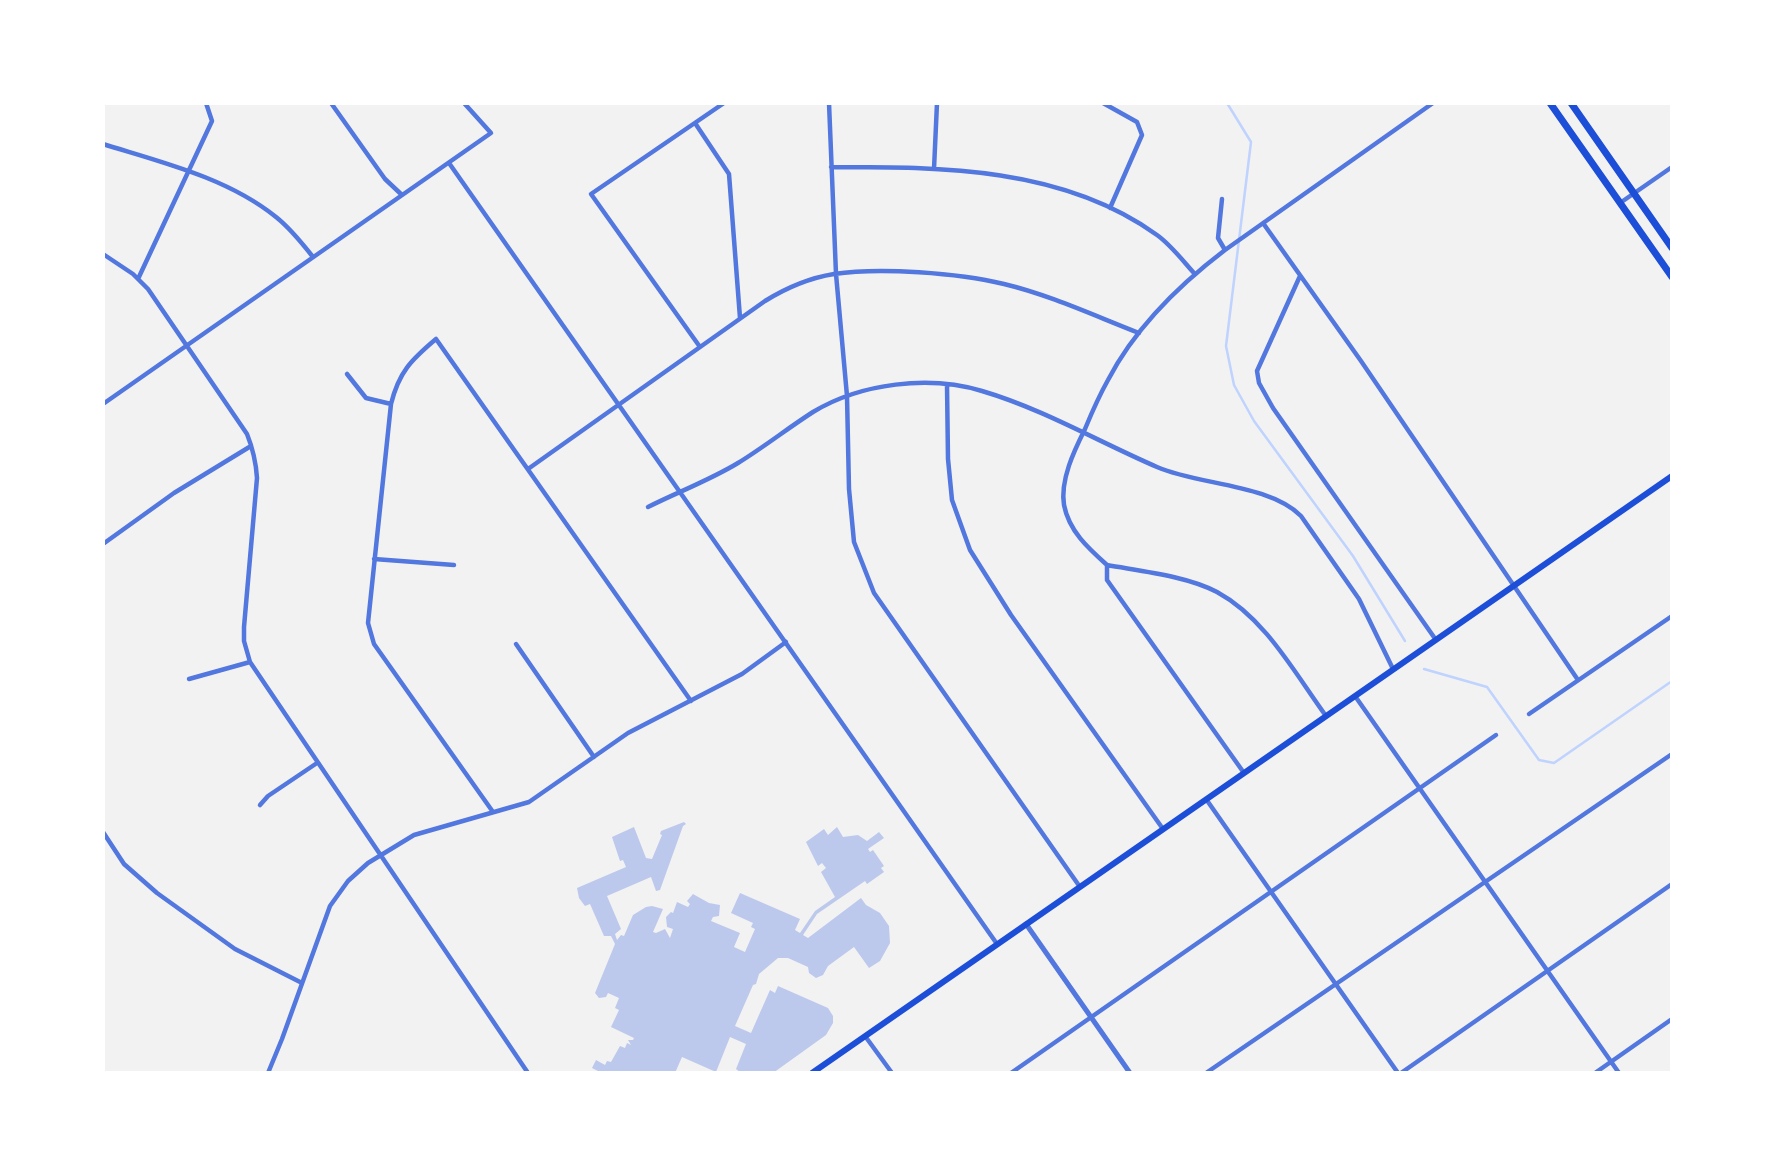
<!DOCTYPE html>
<html>
<head>
<meta charset="utf-8">
<style>
  body { margin:0 }
  #map { position:relative; width:1775px; height:1176px; overflow:hidden; background:#f2f2f2; font-family:"Fira Sans",sans-serif }
  canvas { display:block }
  .frame { position:absolute; inset:0; border:105px solid #fff; pointer-events:none }
</style>
</head>
<body>
<div id="map">
<canvas width="1775" height="1176"></canvas>
<div class="frame"></div>
</div>
<script>
const context = document.querySelector('canvas').getContext('2d');
context.lineJoin = 'round';
function stroke(path, color, width, dash) {
  context.strokeStyle = color;
  context.lineWidth = width;
  context.lineCap = dash ? 'butt' : 'round';
  context.setLineDash(dash || []);
  context.stroke(path);
}
function paint(path, color) {
  context.fillStyle = color;
  context.fill(path, 'evenodd');
}
stroke(new Path2D(`
  M1227 103 1251 142 1226 346 1234 385 1254 421 1353 556 1405 641
  M1424 669 1487 687 1539 760 1554 763 1672 681`), '#bfd3fe', 2.5);
paint(new Path2D(`
  M684 822 686 824 683 826 660 890 656 891 651 877 607 896 621 929 615 934 617 940 621 935 624 936 633 915 646 907 652 906 663 909 653 932 656 933 665 929 670 938 673 929 667 927 666 917 671 912 673 913 677 902 688 907 690 904 687 901 693 894 709 903 720 905 719 916 713 917 711 921 740 933 734 947 745 952 755 929 751 927 753 923 731 913 740 893 800 919 795 930 800 933 815 911 835 897 821 872 826 868 822 863 818 866 806 842 824 829 828 835 837 827 843 837 858 835 867 841 879 832 884 838 868 849 870 852 873 850 884 866 881 868 884 872 867 884 865 881 817 914 803 935 808 938 861 898 866 905 880 913 889 926 890 943 880 961 869 968 854 947 828 966 823 975 816 978 809 973 808 967 788 958H778L759 974 756 984 753 985 735 1026 751 1033 770 990 775 993 778 986 828 1008 833 1016V1023L826 1035 773 1073H741L736 1069 746 1044 730 1037 716 1072 682 1057 675 1073H602L592 1068 596 1060 605 1065 607 1061 611 1062 620 1046 625 1048 627 1043 631 1045 628 1040H633L634 1038 611 1027 619 1010 615 1008 619 998 608 993 606 997 599 998 595 993 615 944 611 936H604L590 904 585 906 579 898 577 888 626 867 623 860 620 861 612 837 634 827 646 858 652 859 662 835 660 834 661 831Z`), '#bdc9ec');
stroke(new Path2D(`
  M331 103 385 179 402 195
  M829 103 836 274 847 396 849 489 854 542 874 593 1080 887
  M1103 103 1137 122 1142 135 1110 208
  M695 123 729 174 740 318
  M103 144C161 162 228 178 276 217 290 228 302 243 313 257
  M449 163 997 944
  M831 167C942 167 1063 167 1157 235 1171 245 1183 261 1194 273
  M934 169 937 103
  M1222 199 1218 238 1225 250
  M1620 203 1672 167
  M1263 223 1361 361 1578 680
  M103 254 133 274 148 289 247 434C253 449 256 462 257 478L244 627V641L250 662 528 1073
  M1300 276 1257 371 1259 383 1273 408 1436 640
  M138 279 212 121 206 103
  M700 347 591 194 724 103
  M347 374 366 398 391 404
  M947 385 948 459 952 500 970 550 1011 615 1163 829
  M103 404 491 133 464 103
  M528 469 765 301C786 288 809 278 834 274 880 267 958 273 1004 284 1050 295 1095 316 1139 333
  M648 507C678 492 710 480 738 463 764 447 788 428 813 412 861 383 929 375 982 391 1043 409 1099 442 1157 467 1198 485 1269 484 1301 516L1359 599 1393 669
  M103 544 174 493 251 446
  M374 559 454 565
  M1107 565C1140 571 1187 576 1217 592 1265 618 1294 672 1326 716
  M516 644 594 757
  M189 679 250 662
  M1355 696 1619 1073
  M1529 714 1672 616
  M1244 773 1107 580V565C1088 548 1069 531 1064 505 1060 480 1074 451 1085 429 1092 412 1099 396 1108 380 1135 328 1179 285 1225 250L1433 103
  M1206 799 1398 1073
  M260 805 268 796 317 763
  M493 812 374 644 368 623 391 404C399 372 411 360 436 339L691 701
  M103 832 124 864 157 893 235 949 302 983
  M865 1036 892 1073
  M268 1073 282 1039 330 906 348 881 368 863 414 835 529 802 628 733 742 674 786 642
  M1011 1073 1496 735
  M1206 1073 1672 754
  M1401 1073 1672 884
  M1595 1073 1672 1019`), '#5277de', 4.5);
stroke(new Path2D(`
  M1026 924 1130 1073`), '#5277de', 5);
stroke(new Path2D(`
  M812 1073 1672 476`), '#1d4ed8', 6);
stroke(new Path2D(`
  M1550 103 1672 277
  M1571 103 1672 248`), '#1d4ed8', 7);
</script>
</body>
</html>
